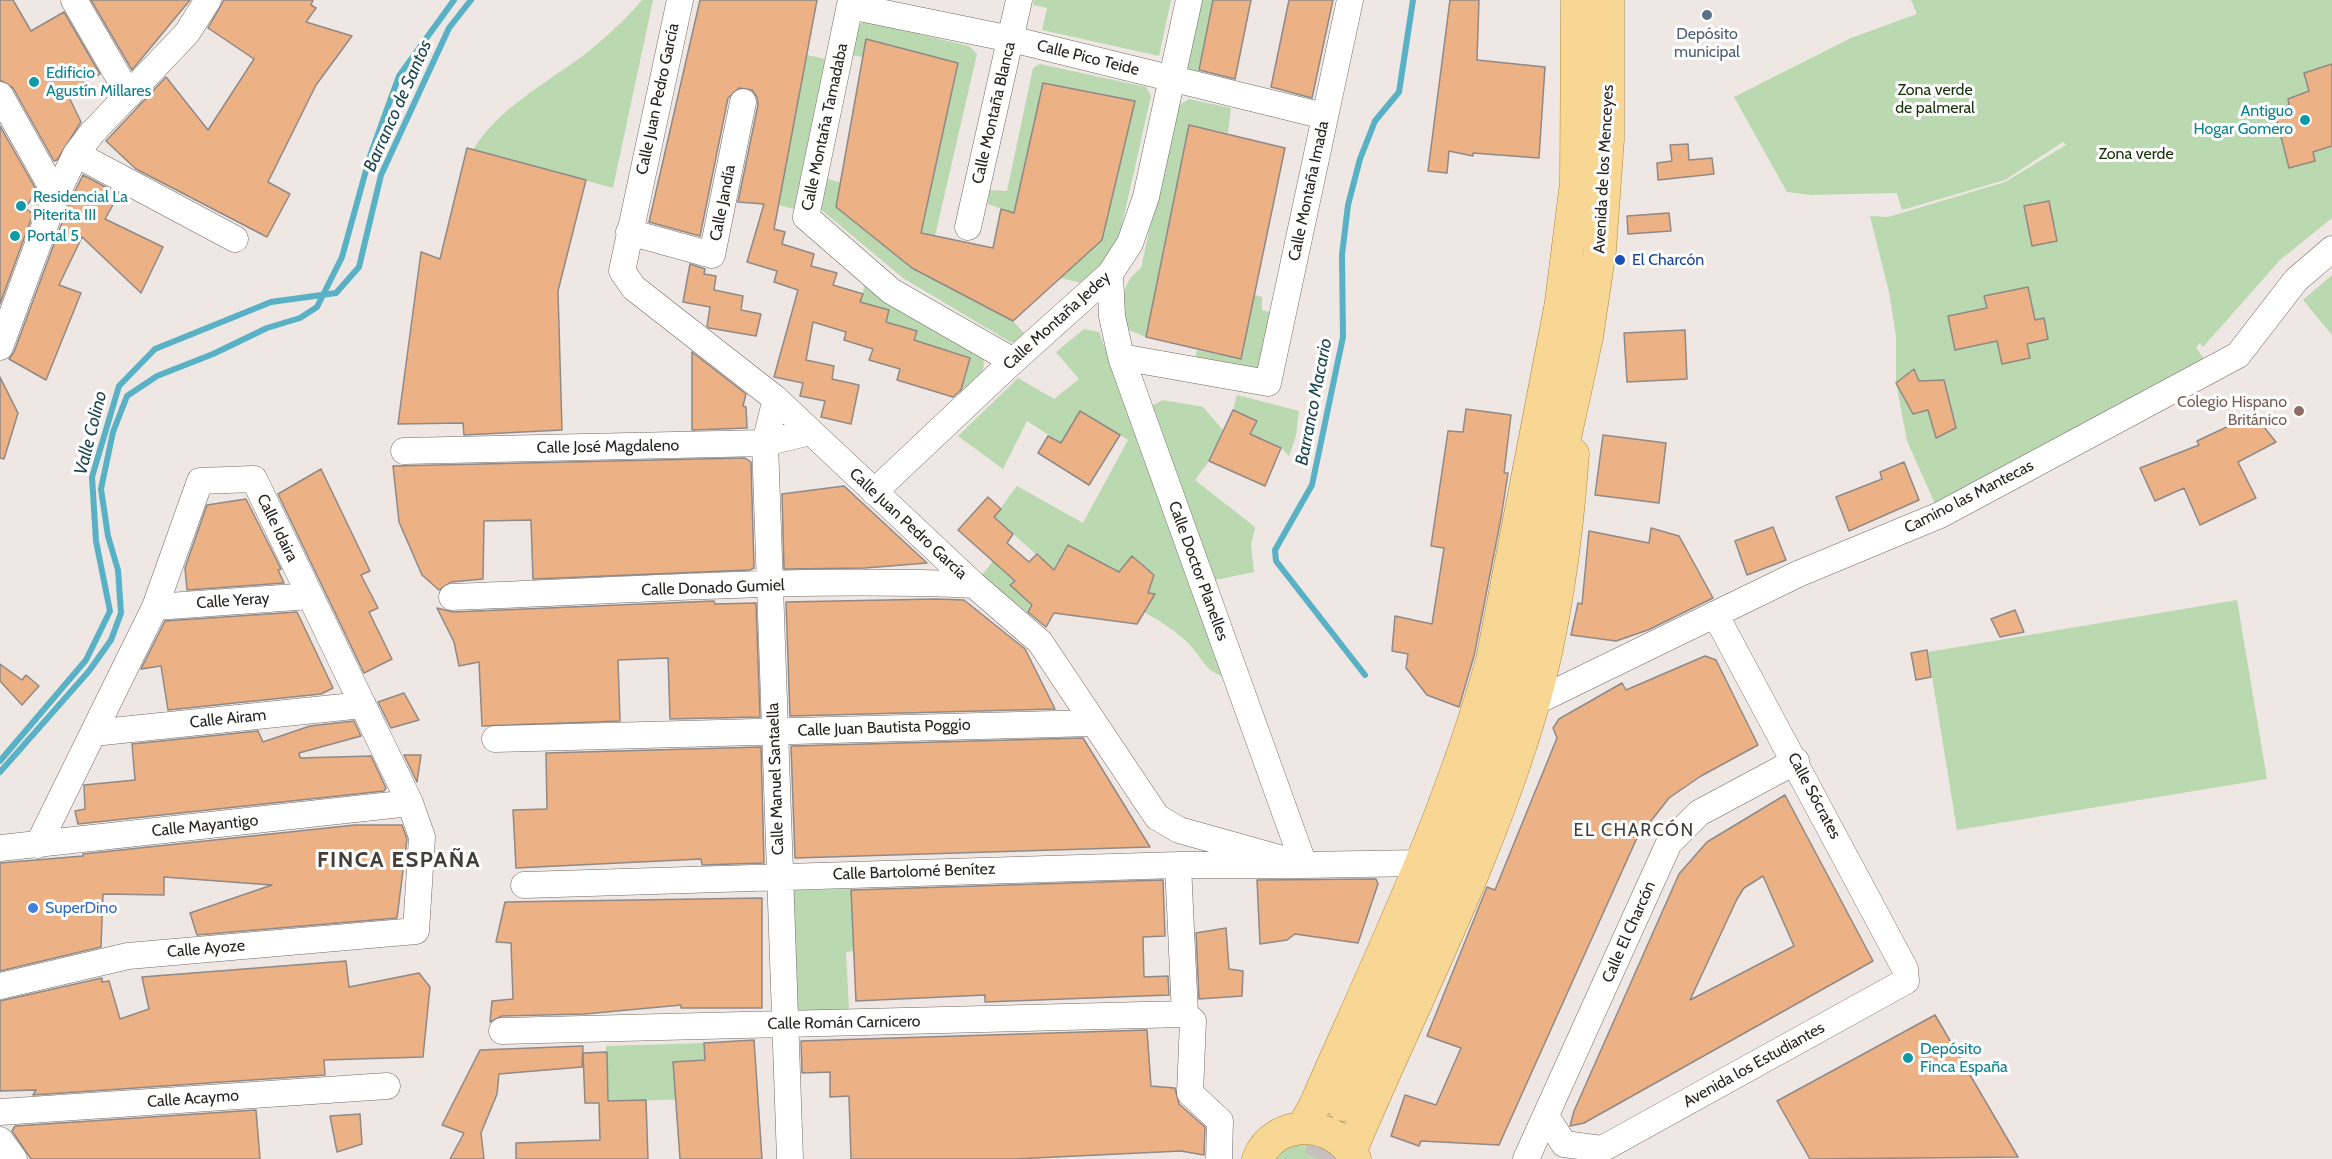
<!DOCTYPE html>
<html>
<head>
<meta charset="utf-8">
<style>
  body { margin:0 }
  canvas { display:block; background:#efe7e3 }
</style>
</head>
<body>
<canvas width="2332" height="1159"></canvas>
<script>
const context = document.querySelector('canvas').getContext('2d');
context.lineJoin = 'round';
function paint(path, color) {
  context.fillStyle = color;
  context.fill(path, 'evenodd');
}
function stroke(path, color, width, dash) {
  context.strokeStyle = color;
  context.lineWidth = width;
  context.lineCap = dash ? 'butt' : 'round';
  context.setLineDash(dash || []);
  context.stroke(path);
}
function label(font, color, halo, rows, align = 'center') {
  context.font = font + ' Cabin,sans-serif';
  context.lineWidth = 6;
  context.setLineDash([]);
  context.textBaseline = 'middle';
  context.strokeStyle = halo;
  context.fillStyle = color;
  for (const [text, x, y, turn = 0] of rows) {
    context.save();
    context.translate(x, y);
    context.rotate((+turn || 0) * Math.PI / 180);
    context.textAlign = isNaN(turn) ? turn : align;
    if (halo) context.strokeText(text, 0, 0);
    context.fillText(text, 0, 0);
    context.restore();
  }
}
paint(new Path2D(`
  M642 0H653L613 188 473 150C498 108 547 83 585 54 605 38 625 20 642 0Z
  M1034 0H1171L1159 56 1042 30 1047 8 1033 5Z
  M1198 0H1213L1197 77 1183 75Z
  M1911 0H2332V218L2280 260 2203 347 2200 343 2196 347 2211 370 1940 515 1907 441 1896 383V336L1889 292 1870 216 1888 217 2005 182 2066 145 2063 142 2005 180 1902 210 1897 193 1811 195 1787 192 1734 97 1851 38 1917 14Z
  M864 21 969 46 977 54 935 236 921 233 866 40 863 57 850 55 855 28Z
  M807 55 825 59 794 209 778 205Z
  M1040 64 1146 87 1151 96 1119 238 1109 257 1086 284 1060 278 1102 240 1135 101 1014 213 988 204 989 190 1007 191 1033 68Z
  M1189 99 1231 108 1228 133 1189 125 1146 337 1129 330C1121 306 1119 284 1141 268L1176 107Z
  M826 178 841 183 912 268 1013 321 1028 337 1021 343 1010 342 903 278 819 208Z
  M2332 275V335L2303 300Z
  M866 280 983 357C988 376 971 386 958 399L970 357 914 340 917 331 886 322 889 310 860 302Z
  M1254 295 1262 297V310L1274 313 1261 369 1253 373 1195 361 1197 350 1241 359Z
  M1084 329 1099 332 1228 678C1204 672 1204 659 1187 642 1174 630 1160 621 1144 612L1155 595 1148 593 1154 575 1133 556 1119 572 1068 545 1028 613 981 576 993 561 1028 590 1048 565 994 517 1017 486 1083 523 1128 440 1081 411 1061 443 1027 421 1003 469 958 436 1018 378 1054 399 1079 379 1056 352Z
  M1237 395 1299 411 1296 436 1289 456 1281 448 1250 434 1257 420 1233 410Z
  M1163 400 1203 407 1223 430 1209 461 1195 480 1255 527 1251 545 1254 572 1211 581 1151 406Z
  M2237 600 2267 779 1957 830 1928 652Z
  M851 889 854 951 846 952 849 1010 795 1011 792 893 794 890Z
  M704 1043 708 1099 608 1101 606 1046Z
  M1316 1139 1343 1159H1271L1277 1151Z`), '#bad9b0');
stroke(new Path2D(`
  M1365 675 1276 561 1275 550 1312 485 1343 337 1342 255 1348 205 1360 159 1375 121 1399 92 1413 0
  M0 761 86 660 110 611 96 541 92 477 119 386 155 349 271 302 336 293 359 267 381 175 449 28 471 0
  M0 772 89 671 111 640 121 613 118 570 108 536 101 489 113 432 127 396 157 376 213 354 267 328 300 318 317 307 342 257 370 156 399 76 454 0`), '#59b1c5', 6);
const building = new Path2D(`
  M0 0H13L31 31 64 12 100 74 67 93 81 122 57 160 54 161 13 88 0 80Z
  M91 0H190L132 70Z
  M224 0H313L311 5 316 8 306 22 352 36 316 85 268 182 290 194 267 237 136 169 106 141 166 77 208 130 254 59 208 28Z
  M700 0H817L774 229 785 232 782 244 814 254 811 266 837 273 833 285 863 294 860 302 889 310 886 322 917 331 914 340 970 358 961 390 953 397 897 380 900 369 869 360 873 349 844 340 846 332 813 322 806 360 834 366 832 379 859 385 851 424 821 417 825 401 800 396 803 383 774 377 798 290 774 282 777 271 747 262 764 204 738 202 758 105 757 97 752 90 739 88 728 98 700 236 649 222Z
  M1213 0H1251L1235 79 1199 70Z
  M1289 0H1333L1312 98 1271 87Z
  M1450 0H1479L1477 60 1545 67 1539 158 1473 153V156L1449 151 1447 173 1428 171Z
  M866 39 958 63 921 233 993 248 1001 209 1014 213 1043 83 1135 101 1102 240 1013 321 912 268 836 207Z
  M2332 64V146L2313 152 2315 161 2289 168 2274 109 2289 105 2288 99 2309 91 2304 73Z
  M1189 125 1285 148 1241 359 1146 337Z
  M0 126 37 191 25 208 33 214 0 304Z
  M1688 144 1689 160 1712 158 1714 174 1658 180 1657 163 1672 161 1670 145Z
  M467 148 586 180 558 291 562 430 464 435 463 423 398 424 421 252 440 259Z
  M83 175 119 194 105 219 163 247 141 293 82 237 59 285 81 293 46 380 9 359 14 352 70 201Z
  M2049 201 2057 241 2032 246 2024 206Z
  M1669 213 1671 231 1628 234 1627 216Z
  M690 264 705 269 704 274 716 276 714 290 743 296 741 310 761 314 756 336 709 328 707 326 710 307 683 302Z
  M2028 287 2035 320 2044 318 2048 339 2027 344 2030 358 2002 364 1997 341 1955 350 1948 316 1987 308 1984 296Z
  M1685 330 1687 379 1627 382 1624 333Z
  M692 352 746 394 743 406 746 407 747 428 692 430Z
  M1914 369 1919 381 1944 380 1956 428 1936 438 1928 410 1913 414 1896 383Z
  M0 377 18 413 4 459 0 458Z
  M1466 409 1511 415 1504 473H1508L1501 518 1474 656 1459 707 1427 695 1406 668 1408 654 1392 651 1395 616 1432 624 1444 548 1431 546 1448 431 1463 432Z
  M1233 410 1257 421 1250 434 1281 448 1265 486 1209 461Z
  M1080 411 1120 435 1089 485 1038 453 1048 436 1061 443Z
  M2250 416 2253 424 2259 421 2276 442 2238 462 2256 498 2200 525 2184 488 2155 501 2140 468 2199 445 2197 441Z
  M1603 435 1666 443 1659 503 1595 495Z
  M745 458 751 462 754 568 750 570 533 579 531 520 484 521 483 579 451 582 439 590 422 575 399 522 393 466Z
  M1904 462 1919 500 1849 531 1836 497 1882 479 1880 472Z
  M321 469 370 571 361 575 378 608 369 612 392 659 364 673 278 494Z
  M844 486 927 563 865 568 784 569 782 494Z
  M988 497 1001 509 994 517 1013 534 1007 543 1029 562 1037 554 1054 570 1068 545 1119 572 1132 556 1154 575 1148 593 1155 594 1137 624 1054 613 1046 627 1028 612 1032 605 1010 585 1015 581 958 530Z
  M246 499 281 569 278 570 284 583 187 590 185 568 207 505Z
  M1773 527 1786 560 1747 575 1735 541Z
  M1651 528 1679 536 1713 598 1648 630 1616 641 1571 635 1578 603 1582 604 1589 531 1649 543Z
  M936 599 964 600 1025 649 1055 709 790 716 786 602Z
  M714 601 715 604 756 603 760 717 670 719 668 658 618 660 620 721 482 726 479 662 459 666 454 642 437 608 453 612Z
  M2015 610 2024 632 2000 637 1991 619Z
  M297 612 333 688 321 694 168 710 161 666 141 669 165 621Z
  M1927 650 1931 677 1916 680 1911 653Z
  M1705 656 1716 660 1758 745 1701 776 1669 798 1636 840 1499 1145 1421 1141 1419 1146 1391 1136 1405 1095 1436 1105 1461 1048 1427 1036 1487 887 1495 890 1557 738 1553 728 1559 719 1622 683 1626 690Z
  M0 664 22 680 26 675 39 686 22 705 0 681Z
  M404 693 419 720 391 728 378 702Z
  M354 721 361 736 299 753 300 758 371 756 386 788 384 791 78 824 75 811 85 809 84 785 135 780 132 744 258 731 263 742 310 726Z
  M1083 738 1150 847 795 858 791 746Z
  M761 747 764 863 702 865 701 859 516 868 513 810 547 809 546 753Z
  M404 755H421L417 782Z
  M1785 795 1873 961 1584 1123 1570 1126 1574 1111 1679 874 1707 842ZM1763 876 1794 946 1690 1000 1737 899 1744 888Z
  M355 825H402L407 839 397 918 197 935 190 913 272 885 164 877V895L103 894 101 947 0 971V863L83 856V854Z
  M1376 879 1378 884 1358 943 1295 934 1287 940 1260 944 1257 880Z
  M1163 880 1165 936 1143 937 1144 977 1168 976 1169 995 985 1002V995L856 1001 851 890Z
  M762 898V1008H681V1005L585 1014 502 1016 490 1022 492 1001 513 999 511 943 496 942 505 902Z
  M1226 928 1229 969 1243 971 1242 996 1199 999 1196 933Z
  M346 961 349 987 419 973 430 987 423 1057 324 1060 325 1075 33 1095 36 1090 0 1091V1001L102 978V982L109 981 120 1019 149 1009 142 977Z
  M1935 1015 2018 1157 1810 1159 1777 1101Z
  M1147 1030 1151 1086 1175 1088 1179 1104 1205 1127 1204 1155 1181 1151 1014 1159H851L849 1096 830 1097V1072L802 1073 801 1041Z
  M754 1040 762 1159H680L673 1062 705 1060 704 1043Z
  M583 1046 582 1067 499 1074 497 1094 481 1133 484 1159H450L464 1133 442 1125 480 1050Z
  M607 1052 608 1101 646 1100 648 1159H516V1143L600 1140 599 1103H585L583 1053Z
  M256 1110 260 1159H31L12 1131 15 1126Z
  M360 1114 362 1144 337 1152 330 1116Z`);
paint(building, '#ecb286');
stroke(building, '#908985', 1.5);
stroke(new Path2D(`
  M1319 1159 1341 1111`), '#c7c0bc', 32, [32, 16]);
const minor = new Path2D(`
  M74 0 129 95
  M680 0 622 271 634 288 776 399 974 585 1040 642 1157 817 1179 830 1304 865 1421 863
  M851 0 806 217 891 291 1013 361
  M850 6 1011 39 1324 116
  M0 95 56 195
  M76 154 235 239
  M968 227 1019 0
  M629 232 712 255 743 102
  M0 347 56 195 76 154 92 133 187 33 208 0
  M1121 357 1268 383 1350 0
  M776 399 765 443 790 1159
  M404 451 765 443 810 432
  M874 492 1013 361 1110 274 1130 243 1146 197 1189 0
  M452 597C626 591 801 577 974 585
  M155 607 310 596
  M1533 703 1798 574 1940 515 2238 355 2296 280 2332 249
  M93 733 363 705
  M495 739 1093 723
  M0 848 410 803
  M1178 865 1185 1014 1193 1021 1190 1093 1220 1121 1219 1159
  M524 885 1178 865H1304L1121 357 1112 316 1110 274
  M0 986 128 956 416 931 422 837 410 803 254 479 200 481 155 607 38 845
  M502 1031 1185 1014
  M0 1112 387 1086
  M1546 1116 1564 1144 1602 1149
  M0 1140 14 1159
  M1602 1149 1906 981 1905 969 1715 614
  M1526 1159 1669 843 1699 813 1796 761`);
const major = new Path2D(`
  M1558 325 1576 183 1577 0
  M1343 1105 1480 788 1518 656 1544 511 1561 456 1587 337 1600 250 1608 139V0
  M1303 1127 1316 1103C1380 957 1450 813 1492 660L1561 303
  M1351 1150C1413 1003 1489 859 1533 705 1556 623 1567 538 1573 454
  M1258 1159C1275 1116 1337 1120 1355 1159`);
stroke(minor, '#716a66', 27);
stroke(major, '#ac863d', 33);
stroke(minor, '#fff', 26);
stroke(major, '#f8d693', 32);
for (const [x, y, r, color] of [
  [1707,15,6,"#5c6f8a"],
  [34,82,6,"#0f9aa8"],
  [2305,120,6,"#0f9aa8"],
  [21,206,6,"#0f9aa8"],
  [15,236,6,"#0f9aa8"],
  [1620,260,6,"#1a4fb4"],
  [2299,411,6,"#8d6e63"],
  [33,908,6,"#3f7fe0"],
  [1908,1058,6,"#0f9aa8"]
]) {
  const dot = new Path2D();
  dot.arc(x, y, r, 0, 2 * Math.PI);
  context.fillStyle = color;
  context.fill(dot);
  stroke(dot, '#fff', 2);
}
label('16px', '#4e5e75', '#fff', [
  ["Depósito",1707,34],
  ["municipal",1707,52]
]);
label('16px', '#272422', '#fff', [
  ["Calle Pico Teide",1088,58,14],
  ["Calle Juan Pedro García",658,99,-78],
  ["Calle Montaña Blanca",994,113,-77],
  ["Calle Montaña Tamadaba",825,127,-78],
  ["Avenida de los Menceyes",1604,169,-87],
  ["Calle Montaña Imada",1309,191,-78],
  ["Calle Jandía",723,203,-79],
  ["Calle Montaña Jedey",1057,321,-42],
  ["Calle José Magdaleno",608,447,-1],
  ["Camino las Mantecas",1969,497,-27],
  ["Calle Juan Pedro García",908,524,43],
  ["Calle Idaira",277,528,64],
  ["Calle Doctor Planelles",1198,571,70],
  ["Calle Donado Gumiel",713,588,-2],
  ["Calle Yeray",233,601,-4],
  ["Calle Airam",228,719,-6],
  ["Calle Juan Bautista Poggio",884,728,-2],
  ["Calle Manuel Santaella",776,779,-92],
  ["Calle Sócrates",1814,796,62],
  ["Calle Mayantigo",205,826,-6],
  ["Calle Bartolomé Benítez",914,872,-2],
  ["Calle El Charcón",1629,932,-66],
  ["Calle Ayoze",206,949,-5],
  ["Calle Román Carnicero",844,1023,-1],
  ["Avenida los Estudiantes",1754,1065,-29],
  ["Calle Acaymo",193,1099,-4]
]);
label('16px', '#0d838f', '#fff', [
  ["Edificio",46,73],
  ["Agustín Millares",46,91],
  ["Antiguo",2293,111,"right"],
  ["Hogar Gomero",2293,129,"right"],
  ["Residencial La",33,197],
  ["Piterita III",33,215],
  ["Portal 5",27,236],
  ["Depósito",1920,1049],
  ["Finca España",1920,1067]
], 'left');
label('16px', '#17330b', '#fff', [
  ["Zona verde",1935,90],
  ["de palmeral",1935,108],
  ["Zona verde",2136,154]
]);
label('16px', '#164399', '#fff', [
  ["El Charcón",1632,260]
], 'left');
label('16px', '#785e54', '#fff', [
  ["Colegio Hispano",2287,402],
  ["Británico",2287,420]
], 'right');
label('16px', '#366cbe', '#fff', [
  ["SuperDino",45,908]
], 'left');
label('italic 18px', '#1f4750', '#fff', [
  ["Barranco de Santos",398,106,-66],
  ["Barranco Macario",1314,402,-79],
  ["Valle Colino",91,433,-76]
]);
context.letterSpacing = '1.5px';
label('18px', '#443e3b', '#fff', [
  ["EL CHARCÓN",1634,831]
]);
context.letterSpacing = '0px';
context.letterSpacing = '1.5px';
label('bold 22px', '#443e3b', '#fff', [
  ["FINCA ESPAÑA",399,861]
]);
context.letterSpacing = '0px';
</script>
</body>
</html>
